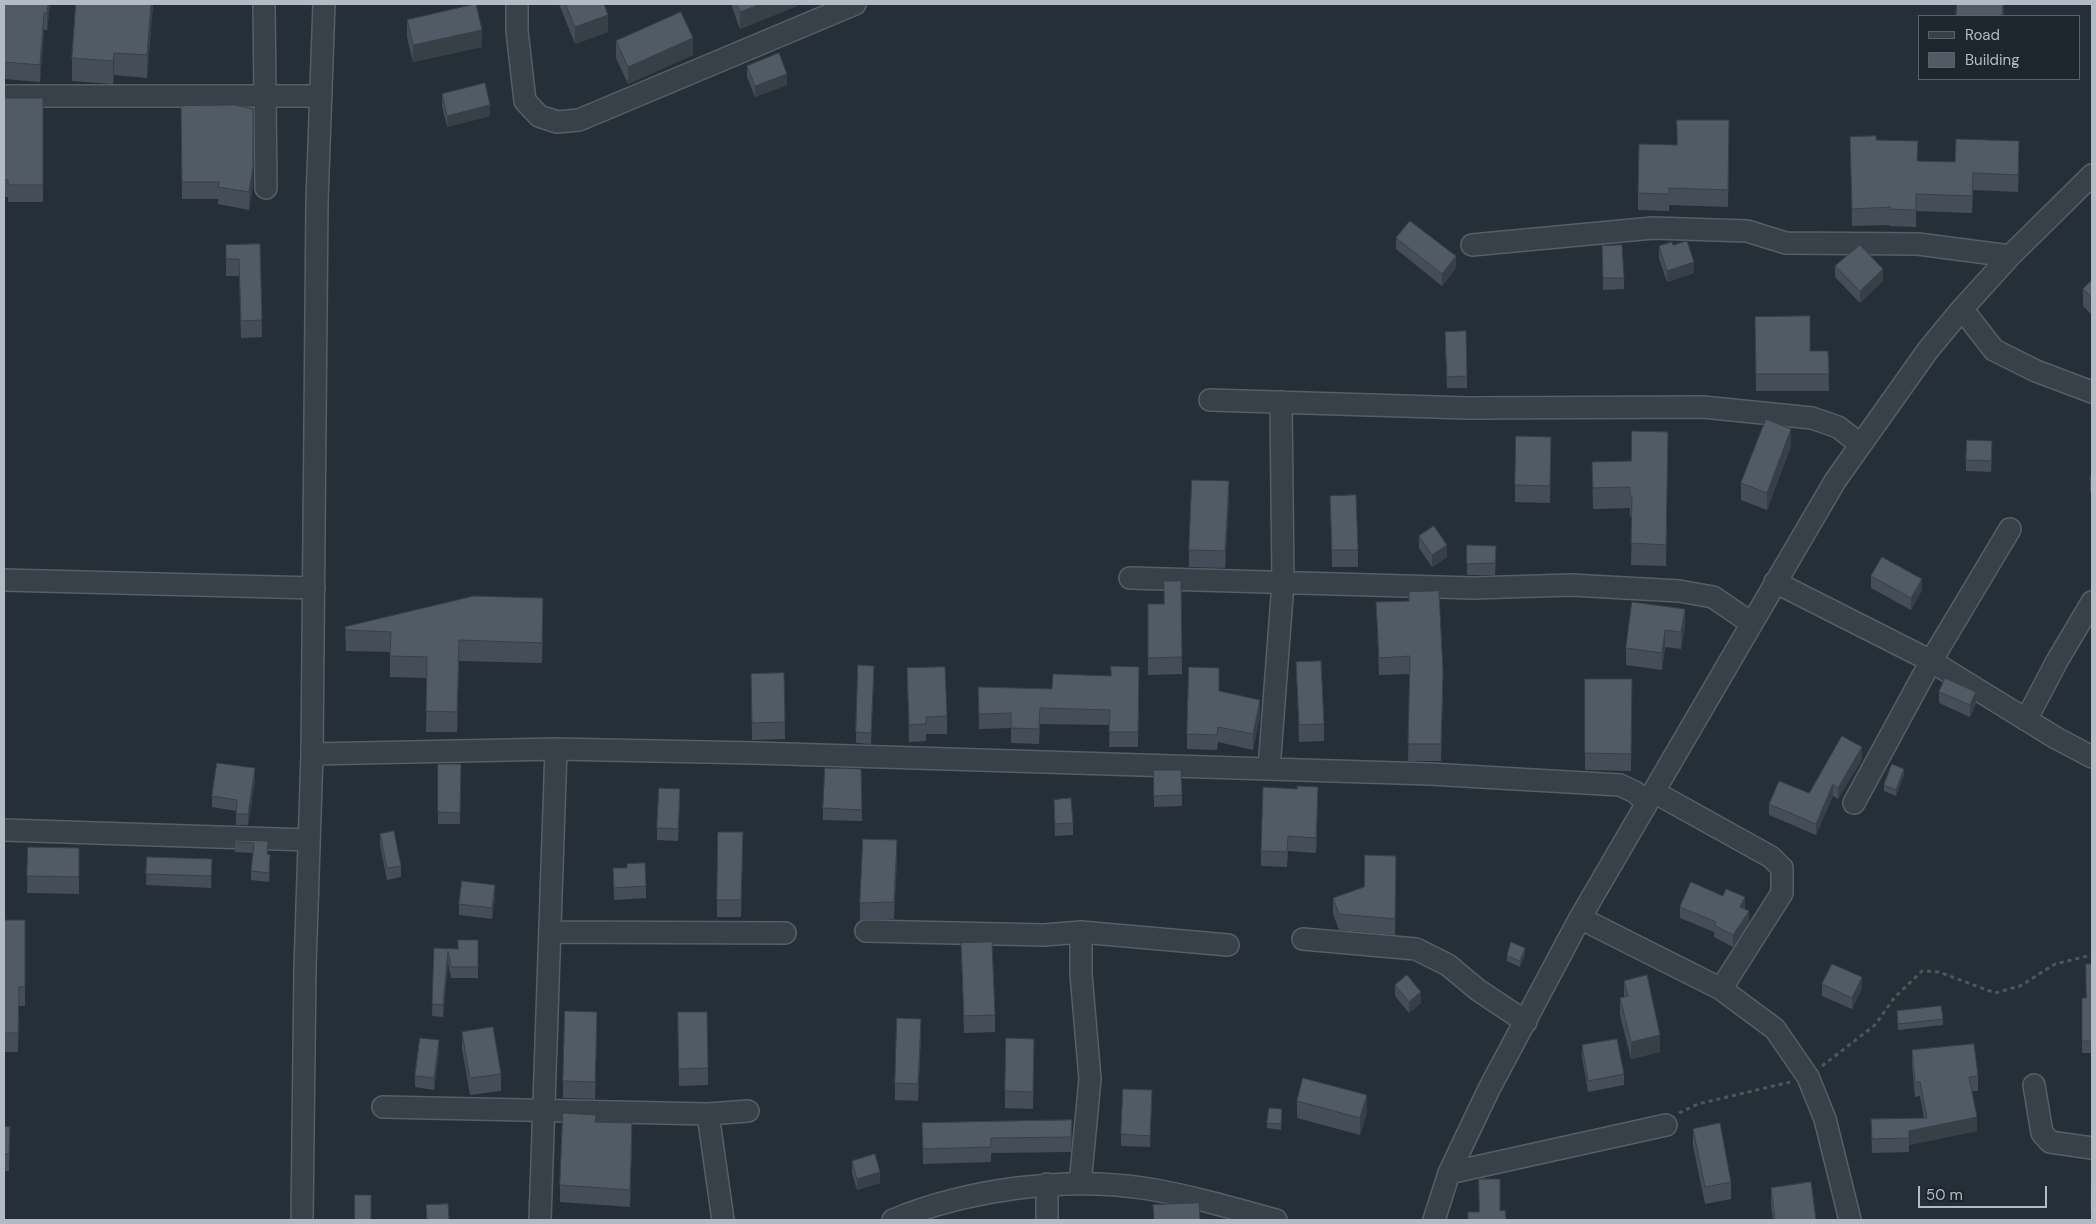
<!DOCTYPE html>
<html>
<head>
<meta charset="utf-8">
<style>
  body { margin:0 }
  #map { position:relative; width:2096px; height:1224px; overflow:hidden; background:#252f38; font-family:"DM Sans",sans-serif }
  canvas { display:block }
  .frame { position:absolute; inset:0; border:5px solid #b3bcc4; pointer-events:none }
  .legend { position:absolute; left:1918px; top:15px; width:162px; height:65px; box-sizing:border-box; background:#1d252d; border:1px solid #596169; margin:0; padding:6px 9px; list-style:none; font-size:15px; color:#b3bcc4 }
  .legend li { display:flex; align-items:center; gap:10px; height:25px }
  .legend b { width:25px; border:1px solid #596169 }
  .scale { position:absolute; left:1918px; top:1186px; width:129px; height:22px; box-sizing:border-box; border:2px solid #b3bcc4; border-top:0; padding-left:6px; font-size:15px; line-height:18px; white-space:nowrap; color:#b3bcc4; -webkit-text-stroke:4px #1d252d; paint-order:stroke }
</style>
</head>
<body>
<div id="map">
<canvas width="2096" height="1224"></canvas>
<div class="frame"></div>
<ul class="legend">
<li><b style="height:6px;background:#384048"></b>Road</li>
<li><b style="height:14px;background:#505b66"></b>Building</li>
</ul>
<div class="scale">50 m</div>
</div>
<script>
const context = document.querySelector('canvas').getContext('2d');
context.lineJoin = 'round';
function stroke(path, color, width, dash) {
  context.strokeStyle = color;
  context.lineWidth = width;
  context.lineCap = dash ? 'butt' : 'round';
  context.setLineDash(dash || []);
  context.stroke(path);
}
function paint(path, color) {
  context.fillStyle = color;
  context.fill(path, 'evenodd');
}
const minor = new Path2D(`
  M264 4 266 188
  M517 4V31L525 101 539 116 557 122 579 120 855 4
  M4 96H321
  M1472 245 1653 228 1747 231 1786 243 1918 244 2010 256
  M1962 309 1994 350 2036 371 2092 392
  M1210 400 1467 408 1703 407 1812 418 1838 427 1860 444
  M1130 578 1473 588 1571 585 1679 591 1713 597 1751 623
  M4 580 314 588
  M1775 582 1931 661 2056 738 2092 757
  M2026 720 2057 661 2092 602
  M312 754 556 749 755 753 1430 774 1620 785 1635 792 1647 803
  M1269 769 1283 583 1281 402
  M1654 792 1771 857 1782 868V893L1721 989
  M1854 803 1931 661 2010 529
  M4 830 309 840
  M1580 918 1721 989 1775 1029 1808 1077 1825 1119 1850 1220
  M866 931 1044 935 1081 932
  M550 932 785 933
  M1303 939 1416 949 1448 965 1478 990 1526 1022
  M2034 1085 2042 1133 2050 1142 2092 1148
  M383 1107 708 1114 748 1111
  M708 1114 723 1220
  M1449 1173 1666 1125
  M1080 1184 1090 1079 1081 974V932L1228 945
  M302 1220 305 968 312 754 317 201 324 4
  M540 1220 556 749
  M893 1220C966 1190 1064 1176 1143 1188 1188 1195 1232 1208 1276 1220
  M1047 1220V1184
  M1434 1220 1449 1173 1489 1089 1580 918 1835 481 1928 350 1962 309 2010 256 2092 175`);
stroke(minor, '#565e66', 24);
stroke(new Path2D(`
  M1822 1066 1875 1025 1894 998 1922 971 1939 972 1995 993 2020 986 2055 964 2092 955
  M1679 1113 1698 1104 1790 1082`), '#485a5a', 3, [4, 4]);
stroke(minor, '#384048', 21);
paint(new Path2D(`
  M4 4H50L47 30H44L40 82 4 79Z
  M153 4 147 78 114 75 113 84 72 81V58Z
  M559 4H604L608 32 575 44Z
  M732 4H797V6L740 29 732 7Z
  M407 20 482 47 413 62 407 37Z
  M616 41 693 55 628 84 616 58Z
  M747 66 787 85 755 97 747 77Z
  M442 94 490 116 447 127 442 106Z
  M4 98H43V202H8V197H4Z
  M181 106 253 184 249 210 218 204V199H182Z
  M1729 120 1728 207 1669 205V211L1638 210V193Z
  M1850 137 1876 140 1918 161 1955 162 2019 158 2018 192 1973 190 1972 213 1916 211V227L1889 226V225L1852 226Z
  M1396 238 1456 268 1442 286 1396 249Z
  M260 244 262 337 241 338 239 276H226V245Z
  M1673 245 1694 273 1667 282 1659 258V246Z
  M1602 246 1624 278V289L1603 290Z
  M1835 266 1883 281 1860 303 1835 277Z
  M2092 280V315L2083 306V289Z
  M1755 317 1810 351H1828L1829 391H1756Z
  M1445 343 1467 376V388H1447Z
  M1668 432 1666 566 1631 565 1632 517H1630V508L1593 509 1592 462 1631 461Z
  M1791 446 1767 510 1741 500V483Z
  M1992 453 1991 472 1966 471V460Z
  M1551 454 1550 503 1515 502V485Z
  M2092 472V492H2090V480Z
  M1330 496 1358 550V567H1332Z
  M1229 498 1225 568 1189 567V550Z
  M1419 536 1447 557 1432 567 1419 548Z
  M1496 557 1495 575H1467V564Z
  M1871 576 1922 590 1911 610 1871 588Z
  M1181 581 1182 674 1148 675V604H1164Z
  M1376 602 1443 689 1441 761H1408L1410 674 1379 675Z
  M1685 609V626L1681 649 1665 647 1662 670 1626 665V648Z
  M543 618 542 663 459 661 457 732H426L427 678 390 677V652L346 651 345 627Z
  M1296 662 1324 724V741L1299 742Z
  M907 668 947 716V734H926V741L909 742Z
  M784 673 785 739 752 740 751 674Z
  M874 677 871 744 856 743V732Z
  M1585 679H1632L1631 771 1585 770Z
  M1139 682 1138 747H1109L1110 725 1040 724 1039 744 1011 743V728L979 729 978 687 1052 689Z
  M1219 691 1260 716 1253 750 1218 742 1217 750 1187 749V734Z
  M1939 692 1976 703 1970 717 1939 703Z
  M1862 759 1838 799 1833 796 1816 835 1769 815V804L1809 793Z
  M438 764H461L460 824H438Z
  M1154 770 1182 795V806L1154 807Z
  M1904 775 1896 796 1884 791V785Z
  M255 780 248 825H236V811L212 807V796Z
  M680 800 678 841 657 840V828Z
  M1054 800 1073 823V835L1055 836Z
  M1318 802 1316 853 1288 851 1287 867 1261 866V851Z
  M823 808 862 810V821L823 820Z
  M380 834 401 866V877L387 880 380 845Z
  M235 840 268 841V855L270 864 269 882 251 880V871L253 853 235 852Z
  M28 847 79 848V894L27 893Z
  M743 849 741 917H717V900Z
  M147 857 212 859 211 888 146 885Z
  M897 857 894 919 860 920V903Z
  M613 868H627L646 886V898L614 900Z
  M1396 872 1395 935 1339 930 1333 914V898L1364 887Z
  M495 897 492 919 459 915V904Z
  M1680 907 1745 909 1749 922 1733 947 1714 937V932L1680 918Z
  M4 920H25V1006H19L18 1052H4Z
  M478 940V978H451L448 963 443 1017 432 1016 434 948 458 949Z
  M961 943 995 1015V1032L964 1033Z
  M1525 954 1520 967 1507 961V956Z
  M2092 964V1053H2082V998H2086Z
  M1624 981 1660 1052 1631 1059 1620 1015V998L1624 997Z
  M1822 984 1862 988 1852 1009 1822 996Z
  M1395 985 1421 1003 1409 1013 1395 996Z
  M1897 1011 1943 1019V1025L1898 1030Z
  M678 1012 708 1068V1085L679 1086Z
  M597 1029 595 1099 563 1098V1081Z
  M462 1032 501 1074V1091L470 1095 462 1049Z
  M921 1036 918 1101 895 1100V1083Z
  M1582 1045 1624 1074V1085L1588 1092 1582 1057Z
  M1912 1050 1978 1076V1091H1972L1977 1131 1909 1145V1152L1872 1153 1871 1119 1924 1118 1920 1096 1915 1097 1912 1065Z
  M439 1051 434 1090 415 1087V1076Z
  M1034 1056 1033 1109 1005 1108V1091Z
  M1152 1101 1150 1147 1121 1146V1134Z
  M1297 1101 1367 1112 1360 1135 1297 1118Z
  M1282 1115 1281 1130 1267 1128V1123Z
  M596 1122 632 1140 630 1207 560 1202V1185Z
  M922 1123 1072 1135 1071 1152 991 1153V1162L923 1164Z
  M4 1126 10 1127 9 1171H4Z
  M1693 1129 1731 1182V1199L1705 1204 1693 1146Z
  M852 1161 880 1183 857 1190 852 1173Z
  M2092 1163V1220H2091Z
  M1771 1188 1816 1220H1773L1771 1205Z`), '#454e58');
paint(new Path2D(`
  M48 4H50L47 30V13Z
  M151 4H153L147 78V55Z
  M761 4H797V6L740 29V12Z
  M2003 4H2004V16H2002Z
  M44 13V30L40 82V65Z
  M608 15V32L575 44V27Z
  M482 30V47L413 62V45Z
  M693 38V55L628 84V67Z
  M114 53V75L113 84V61Z
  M787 74V85L755 97V86Z
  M490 105V116L447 127V116Z
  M2019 141V158L2018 192V175Z
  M253 167V184L249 210V192Z
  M1456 256V268L1442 286V274Z
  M1694 262V273L1667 282V271Z
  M1883 269V281L1860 303V291Z
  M1791 429V446L1767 510V493Z
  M1551 437V454L1550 503V486Z
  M1229 481V498L1225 568V551Z
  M1447 545V557L1432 567V555Z
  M1922 579V590L1911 610V598Z
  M543 598V618L542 663V643Z
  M1685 609V626L1681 649V632Z
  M1665 630V647L1662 670V653Z
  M459 640V661L457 732V712Z
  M1976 692V703L1970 717V705Z
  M1260 700V716L1253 750V734Z
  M1862 747V759L1838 799V788Z
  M255 768V780L248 825V814Z
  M1904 769V775L1896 796V790Z
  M1833 784V796L1816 835V824Z
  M1318 787V802L1316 853V838Z
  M680 789V800L678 841V829Z
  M897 840V857L894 919V902Z
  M270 855V864L269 882V873Z
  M495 885V897L492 919V908Z
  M1745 897V909L1740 907Z
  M1749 911V922L1733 947V935Z
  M1525 948V954L1520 967V961Z
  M448 951V963L443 1017V1005Z
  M1862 977V988L1852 1009V998Z
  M1421 992V1003L1409 1013V1002Z
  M597 1012V1029L595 1099V1082Z
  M921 1019V1036L918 1101V1084Z
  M1660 1035V1052L1631 1059V1042Z
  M439 1040V1051L434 1090V1078Z
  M1367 1095V1112L1360 1135V1118Z
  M1977 1117V1131L1909 1145V1131Z
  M1072 1120V1135L1071 1152V1137Z
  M632 1123V1140L630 1207V1190Z
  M880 1172V1183L857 1190V1179Z`), '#384047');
const building = new Path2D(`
  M4 4H48L47 13H44L40 65 4 62Z
  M76 4H151L147 55 114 53 113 61 72 58Z
  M476 4 482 30 413 45 407 20Z
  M566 4H604L608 15 575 27Z
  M737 4H761L740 12Z
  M1957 4H2003L2002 16H1956Z
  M681 12 693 38 628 67 616 41Z
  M779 53 787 74 755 86 747 66Z
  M485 83 490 105 447 116 442 94Z
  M4 98H43V185H8V180H4Z
  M234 105 253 109V167L249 192 218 187 219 182H182L181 106Z
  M1677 120H1729L1728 190 1669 188V194L1638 193 1639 144 1677 145Z
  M1876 136V140L1918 141 1917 161 1955 162 1956 139 2019 141 2018 175 1973 173 1972 196 1916 194V210L1889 209 1891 207 1852 209 1850 137Z
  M1410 221 1456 256 1442 274 1396 238Z
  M1687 241 1694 262 1667 271 1659 246 1672 242 1673 245Z
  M260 244 262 320 241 321 239 259H226V245Z
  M1622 245 1624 278H1603L1602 246Z
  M1860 245 1883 269 1860 291 1835 266Z
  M2092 280V298L2083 289Z
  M1810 316V351H1828L1829 374H1756L1755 317Z
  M1466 331 1467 376 1447 377 1445 332Z
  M1766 419 1791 429 1767 493 1741 483Z
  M1632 431 1668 432 1666 545 1631 543 1632 496H1630V487L1593 488 1592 462 1631 461Z
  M1516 436 1551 437 1550 486 1515 485Z
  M1967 440 1992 441 1991 461 1966 460Z
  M2092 472V481L2090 480Z
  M1192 480 1229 481 1225 551 1189 550Z
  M1356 495 1358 550H1332L1330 496Z
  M1434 526 1447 545 1432 555 1419 536Z
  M1467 545 1496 546 1495 563 1467 564Z
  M1882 557 1922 579 1911 598 1871 576Z
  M1164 581H1181L1182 657 1148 658V604H1164Z
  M1439 591 1443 672 1441 744H1408L1410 656 1379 658 1376 602 1409 601V592Z
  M474 596 543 598 542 643 459 640 457 712 426 711 427 657 390 656 391 632 346 630 345 627Z
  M1632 602 1685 609 1681 632 1665 630 1662 653 1626 648Z
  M1321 661 1324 724 1299 725 1296 662Z
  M858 665 874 666 871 733 856 732Z
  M1111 666 1139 667 1138 732H1109L1110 710 1040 708 1039 729 1011 728V713L979 714 978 687 1052 689 1053 674 1111 676Z
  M945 667 947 716 926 717V724L909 725 907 668Z
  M1189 667 1219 668V691L1260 700 1253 734 1218 727 1217 735 1187 734Z
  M784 673 785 722 752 723 751 674Z
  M1945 678 1976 692 1970 705 1939 692Z
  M1585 679H1632L1631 754 1585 753Z
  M1842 736 1862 747 1838 788 1833 784 1816 824 1769 804 1779 781 1809 793Z
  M217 763 255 768 248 814H236L237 800 212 796Z
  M438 764H461L460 813 438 812Z
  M1892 764 1904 769 1896 790 1884 785Z
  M825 768 861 769 862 810 823 808Z
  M1154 770H1181L1182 795 1154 796Z
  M1297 786 1318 787 1316 838 1288 836 1287 852 1261 851 1263 787 1297 789Z
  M659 788 680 789 678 829 657 828Z
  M1071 798 1073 823 1055 824 1054 800Z
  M394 831 401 866 387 868 380 834Z
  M718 832H743L741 900H717Z
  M863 839 897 840 894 902 860 903Z
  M235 840 268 841 267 854 270 855 269 873 251 871 254 843 235 842Z
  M28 847 79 848V877L27 876Z
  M1365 855 1396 856 1395 919 1339 914 1333 898 1364 887Z
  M147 857 212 859 211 876 146 874Z
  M645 863 646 886 614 888 613 868H627V864Z
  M462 881 495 885 492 908 459 904Z
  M1691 882 1723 896 1726 889 1745 897 1740 907 1749 911 1733 935 1714 925 1716 922 1680 907Z
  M4 920H25V987H19L18 1033H4Z
  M458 940H478V967H451L448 951 443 1005 432 1004 434 948 458 949Z
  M992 942 995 1015 964 1016 961 943Z
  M1511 942 1525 948 1520 961 1507 956Z
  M1832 964 1862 977 1852 998 1822 984Z
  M2086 964H2092V1041H2082V998H2086Z
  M1407 975 1421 992 1409 1002 1395 985Z
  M1647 975 1660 1035 1631 1042 1620 998 1628 996 1624 981Z
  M1941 1006 1943 1019 1898 1024 1897 1011Z
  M565 1011 597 1012 595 1082 563 1081Z
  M678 1012H707L708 1068 679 1069Z
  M897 1018 921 1019 918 1084 895 1083Z
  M493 1027 501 1074 470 1078 462 1032Z
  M420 1038 439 1040 434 1078 415 1076Z
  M1006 1038 1034 1039 1033 1092 1005 1091Z
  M1617 1039 1624 1074 1588 1081 1582 1045Z
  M1974 1044 1978 1076 1969 1077 1977 1117 1909 1131V1138L1872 1139 1871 1119 1927 1118 1920 1082H1915L1912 1050Z
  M1303 1078 1367 1095 1360 1118 1297 1101Z
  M1123 1089 1152 1090 1150 1136 1121 1134Z
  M1269 1108 1282 1109 1281 1124 1267 1123Z
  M563 1113 596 1115 595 1122 632 1123 630 1190 560 1185Z
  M1072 1120 1071 1137 991 1138V1147L923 1149 922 1123Z
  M1720 1123 1731 1182 1705 1187 1693 1129Z
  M4 1126 10 1127 9 1154H4Z
  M875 1154 880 1172 857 1179 852 1161Z
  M2092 1163V1210H2091Z
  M1479 1179H1500V1211L1505 1210 1506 1220H1468V1212H1479Z
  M1811 1182 1816 1220H1775L1771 1188Z
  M355 1195H371V1220H355Z
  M1199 1203 1200 1220H1154L1153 1205Z
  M448 1204 449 1220H427L426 1205Z`);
paint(building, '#505b66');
stroke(building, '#384047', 1);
</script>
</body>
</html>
